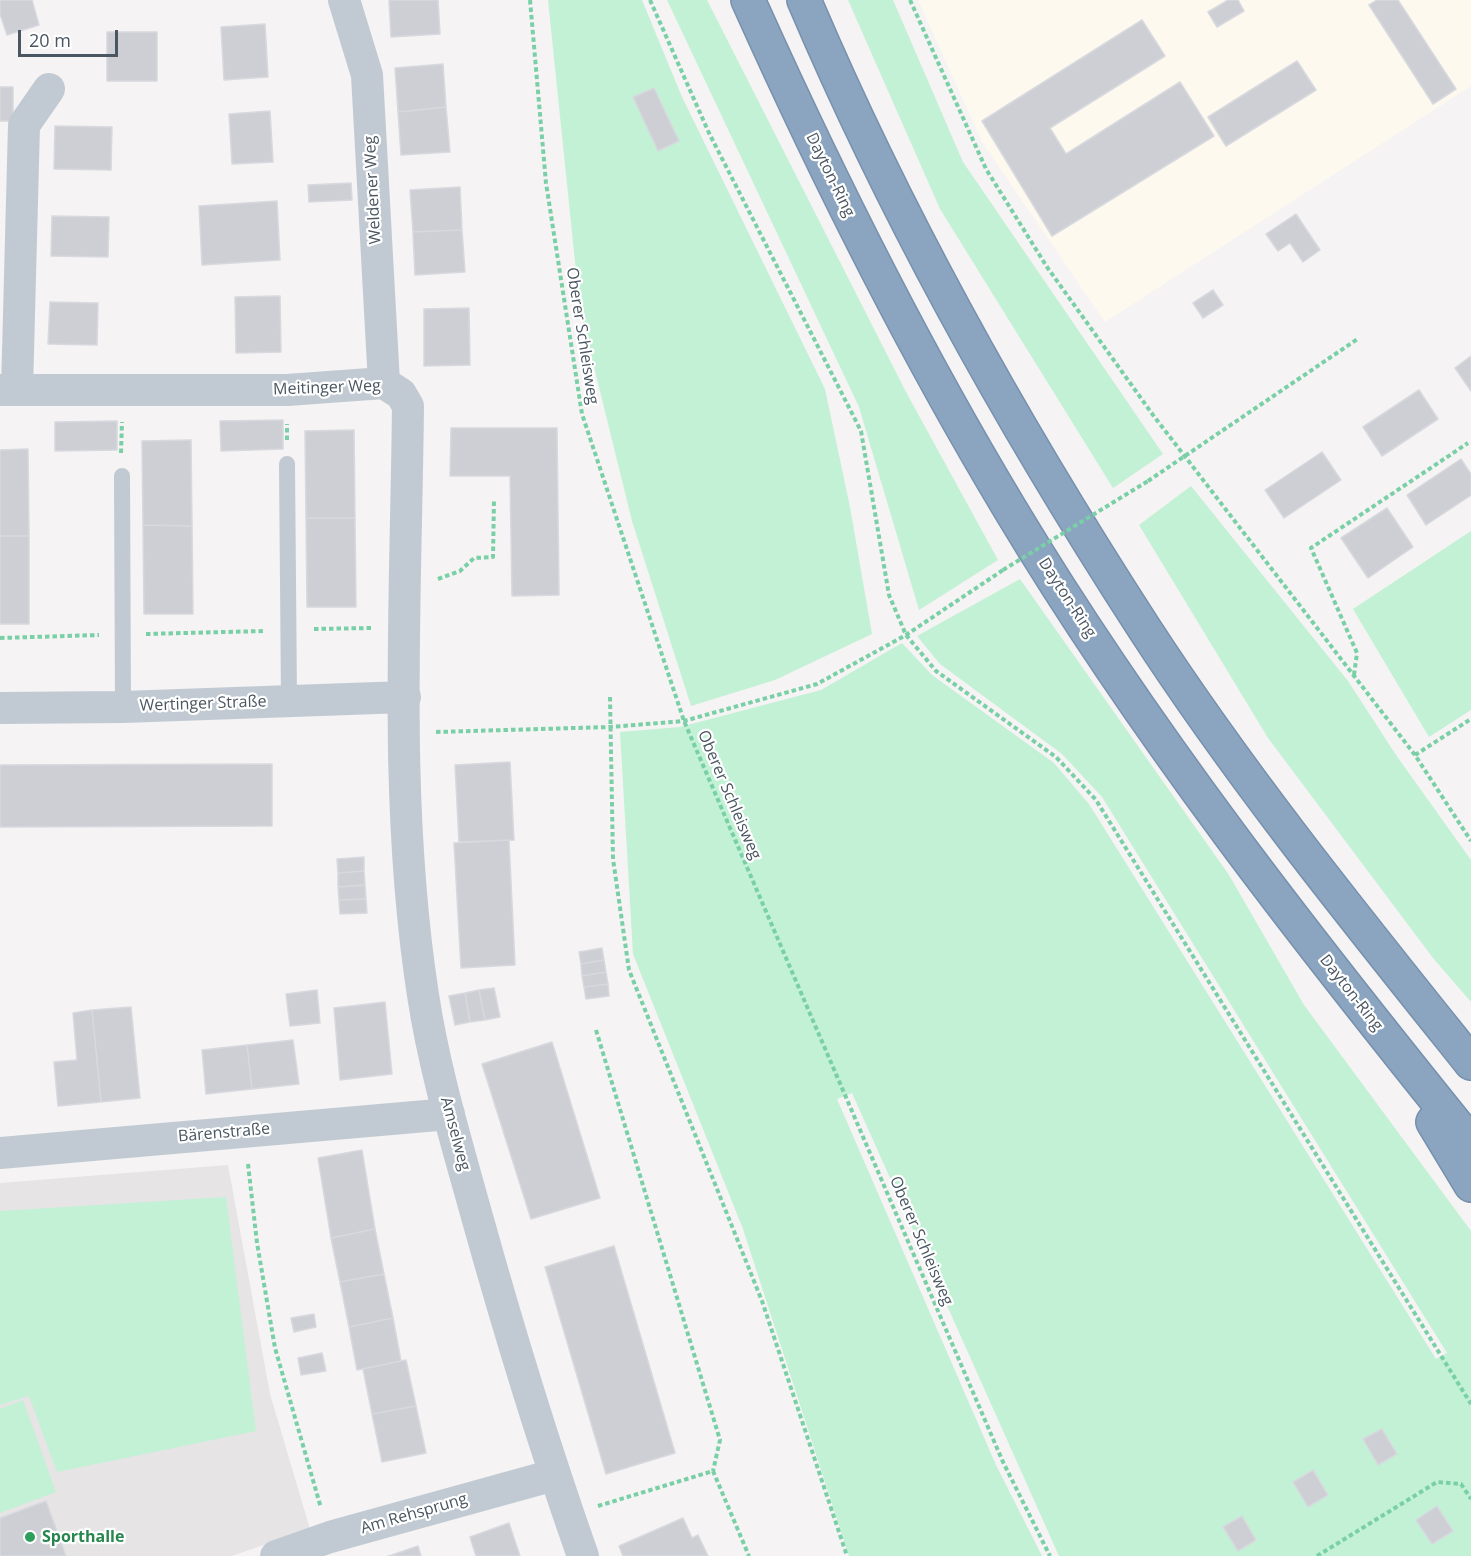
<!DOCTYPE html>
<html>
<head>
<meta charset="utf-8">
<style>
  body { margin:0 }
  #map { position:relative; width:1471px; height:1556px; overflow:hidden; background:#f5f3f3; font-family:"Open Sans",sans-serif }
  canvas { display:block }
  .scale { position:absolute; left:18px; top:30px; width:100px; height:27px; box-sizing:border-box; border:3px solid #4a5661; border-top:0; padding-left:8px; font-size:18px; line-height:21px; white-space:nowrap; color:#4a5661; -webkit-text-stroke:4px #fff; paint-order:stroke }
</style>
</head>
<body>
<div id="map">
<canvas width="1471" height="1556"></canvas>
<div class="scale">20 m</div>
</div>
<script>
const context = document.querySelector('canvas').getContext('2d');
context.lineJoin = 'round';
function paint(path, color) {
  context.fillStyle = color;
  context.fill(path, 'evenodd');
}
function stroke(path, color, width, dash) {
  context.strokeStyle = color;
  context.lineWidth = width;
  context.lineCap = dash ? 'butt' : 'round';
  context.setLineDash(dash || []);
  context.stroke(path);
}
function label(font, color, halo, rows, align = 'center') {
  context.font = font + ' "Open Sans",sans-serif';
  context.lineWidth = 4.5;
  context.setLineDash([]);
  context.textBaseline = 'middle';
  context.strokeStyle = halo;
  context.fillStyle = color;
  for (const [text, x, y, turn = 0] of rows) {
    context.save();
    context.translate(x, y);
    context.rotate((+turn || 0) * Math.PI / 180);
    context.textAlign = isNaN(turn) ? turn : align;
    if (halo) context.strokeText(text, 0, 0);
    context.fillText(text, 0, 0);
    context.restore();
  }
}
paint(new Path2D(`
  M918 0H1471V86L1105 322 982 142Z`), '#fdf9ef');
paint(new Path2D(`
  M228 1165 270 1394 310 1529 232 1556H0V1183Z`), '#e6e4e5');
paint(new Path2D(`
  M548 0H642L682 97 825 389 850 507 872 634 775 680 691 706 632 521 580 310Z
  M667 0H707L906 392 998 560 919 610 859 407Z
  M848 0H893L963 162 1163 454 1113 488 940 209Z
  M1191 486 1348 681 1396 755 1471 860V1002L1433 958 1268 738 1139 525Z
  M1471 531V710L1429 737 1353 609Z
  M1020 579 1229 875 1304 1005 1471 1231V1556H1059L852 1093 837 1099 996 1465 1042 1556H849L743 1229 633 954 620 732 680 727 821 690 902 643 932 675 1054 763 1089 804 1436 1359 1447 1353 1102 797 1062 754 940 664 917 636Z
  M226 1197 256 1431 57 1472 29 1396 0 1405V1211Z
  M23 1400 56 1492 0 1513V1409Z`), '#c3f1d5');
const building = new Path2D(`
  M0 0H32L39 25 7 35 0 14Z
  M389 0H438L440 34 391 37Z
  M1228 0H1238L1244 11 1217 27 1208 12Z
  M1377 0H1398L1456 89 1433 104 1369 5Z
  M1142 20 1165 56 1050 128 1066 154 1180 82 1214 136 1052 236 982 121Z
  M265 24 268 77 224 80 221 27Z
  M107 32H157V81H107Z
  M1297 61 1316 90 1226 146 1208 117Z
  M443 64 446 107 398 112 395 68Z
  M0 87H13V121H0Z
  M654 88 679 141 658 151 633 97Z
  M446 107 450 152 401 155 398 112Z
  M270 111 273 162 232 164 229 114Z
  M55 126 112 127 111 170 54 169Z
  M351 183 352 200 309 202 308 185Z
  M460 187 462 230 413 232 410 190Z
  M277 201 280 260 202 265 199 206Z
  M1296 214 1320 250 1303 262 1290 243 1278 251 1266 234Z
  M52 216 109 217 108 257 51 256Z
  M462 230 465 272 415 275 413 232Z
  M1213 290 1223 305 1203 318 1193 303Z
  M280 296 281 352 236 353 235 297Z
  M50 302 98 303 97 345 48 344Z
  M469 308 470 365 424 366V309Z
  M1471 356V391L1455 368Z
  M1419 390 1438 419 1382 456 1363 427Z
  M283 420V449L221 451 220 421Z
  M117 421V450L55 451V422Z
  M451 428H557L559 595 512 596 510 476H450Z
  M354 430 355 518H306L305 431Z
  M191 440 192 526 143 525 142 441Z
  M28 449 29 536H0V450Z
  M1322 452 1341 480 1284 518 1265 490Z
  M1461 459 1471 474V495L1426 525 1407 495Z
  M1387 508 1413 547 1368 578 1341 538Z
  M306 518H355L356 607H307Z
  M143 525 192 526 193 614H144Z
  M0 536H29V624H0Z
  M510 762 514 840 459 842 455 765Z
  M272 764V826L0 827V765Z
  M509 840 515 965 461 968 454 843Z
  M364 857V871L338 873 337 859Z
  M364 871 365 885 338 887V873Z
  M365 885 366 899 339 900 338 887Z
  M366 899 367 913 340 914 339 900Z
  M602 948 604 960 581 964 579 952Z
  M604 960 606 972 582 976 581 964Z
  M606 972 608 984 584 987 582 976Z
  M608 984 609 996 586 999 584 987Z
  M494 988 500 1017 485 1020 479 990Z
  M317 990 320 1023 290 1026 286 994Z
  M479 990 485 1020 470 1022 465 993Z
  M465 993 470 1022 455 1025 449 996Z
  M385 1002 392 1074 340 1080 334 1008Z
  M131 1007 140 1098 101 1102 92 1010Z
  M92 1010 101 1102 58 1106 54 1062 77 1060 73 1013Z
  M293 1040 299 1084 252 1089 247 1045Z
  M552 1042 600 1198 531 1219 482 1064Z
  M247 1045 252 1089 206 1094 202 1050Z
  M362 1150 375 1229 331 1238 318 1158Z
  M375 1229 384 1274 340 1282 331 1238Z
  M614 1246 675 1453 606 1474 545 1267Z
  M384 1274 393 1318 349 1327 340 1282Z
  M314 1314 316 1327 294 1332 291 1318Z
  M393 1318 401 1361 357 1370 349 1327Z
  M322 1353 326 1371 301 1375 298 1358Z
  M406 1360 416 1406 372 1414 363 1369Z
  M416 1406 426 1453 382 1462 372 1414Z
  M1382 1429 1397 1454 1378 1465 1363 1439Z
  M1313 1470 1328 1495 1308 1507 1293 1482Z
  M46 1501 66 1556H0V1518Z
  M1437 1506 1453 1531 1432 1544 1416 1520Z
  M1242 1516 1256 1540 1238 1551 1223 1527Z
  M683 1518 692 1538 698 1535 708 1556H623L619 1546Z
  M509 1523 520 1556H476L470 1537Z
  M418 1546 421 1556H388L392 1555Z`);
paint(building, '#cdcfd5');
stroke(building, '#d7d9de', 1.5);
const highway = new Path2D(`
  M748 0C826 174 912 346 1010 509 1145 734 1307 940 1471 1143
  M804 0C897 219 1015 429 1144 628 1242 779 1359 923 1471 1063
  M1433 1122 1471 1185`);
stroke(highway, '#7690ad', 36);
stroke(new Path2D(`
  M530 0 546 183 582 414 684 721 1003 1462 1050 1556
  M650 0 709 133 861 431 889 595 906 635 936 671 1056 757 1096 800 1471 1404
  M910 0 986 169 1047 267 1153 415 1415 755 1471 841
  M287 440V424
  M121 453 122 422
  M1148 481 1359 338
  M438 579 460 571 474 558 493 557 494 499
  M314 629 372 628
  M146 634 264 631
  M0 638 99 635
  M1354 675 1357 653 1311 548 1468 443
  M610 697 613 859 629 970 762 1301 847 1556
  M436 732 610 727 684 721 817 684 906 635 1003 570
  M1415 755 1471 719
  M596 1030 720 1440 713 1471
  M248 1164 257 1243 275 1348 321 1508
  M598 1506 713 1471 749 1556
  M1317 1556 1437 1482 1461 1484 1471 1499`), '#7ad0a6', 4, [4.5, 3]);
stroke(new Path2D(`
  M287 464 289 701
  M122 476 123 707`), '#c1cad2', 16);
stroke(new Path2D(`
  M344 0 367 75 384 383
  M0 390H287L384 383 401 394 408 406C406 602 393 801 423 995 434 1068 456 1141 476 1213 508 1328 543 1443 583 1556
  M17 390 24 125 49 89
  M0 708 123 707 405 697
  M0 1153 449 1114
  M276 1556 330 1537 554 1475`), '#c1cad2', 32);
stroke(highway, '#8ba5c1', 33);
stroke(new Path2D(`
  M1003 570 1148 481`), '#7ad0a6', 4, [4.5, 3]);
for (const [x, y, r, color] of [
  [30,1537,6,"#2e9e5b"]
]) {
  const dot = new Path2D();
  dot.arc(x, y, r, 0, 2 * Math.PI);
  context.fillStyle = color;
  context.fill(dot);
  stroke(dot, '#fff', 2);
}
label('16px', '#4a5661', '#fff', [
  ["Dayton-Ring",830,175,64],
  ["Weldener Weg",373,190,-93],
  ["Oberer Schleisweg",582,336,81],
  ["Meitinger Weg",327,388,-2],
  ["Dayton-Ring",1067,598,57],
  ["Wertinger Straße",203,704,-2],
  ["Oberer Schleisweg",729,795,67],
  ["Dayton-Ring",1351,993,52],
  ["Bärenstraße",224,1133,-5],
  ["Amselweg",455,1134,75],
  ["Oberer Schleisweg",921,1241,67],
  ["Am Rehsprung",414,1514,-16]
]);
label('bold 16px', '#27864d', '#fff', [
  ["Sporthalle",42,1537]
], 'left');
</script>
</body>
</html>
